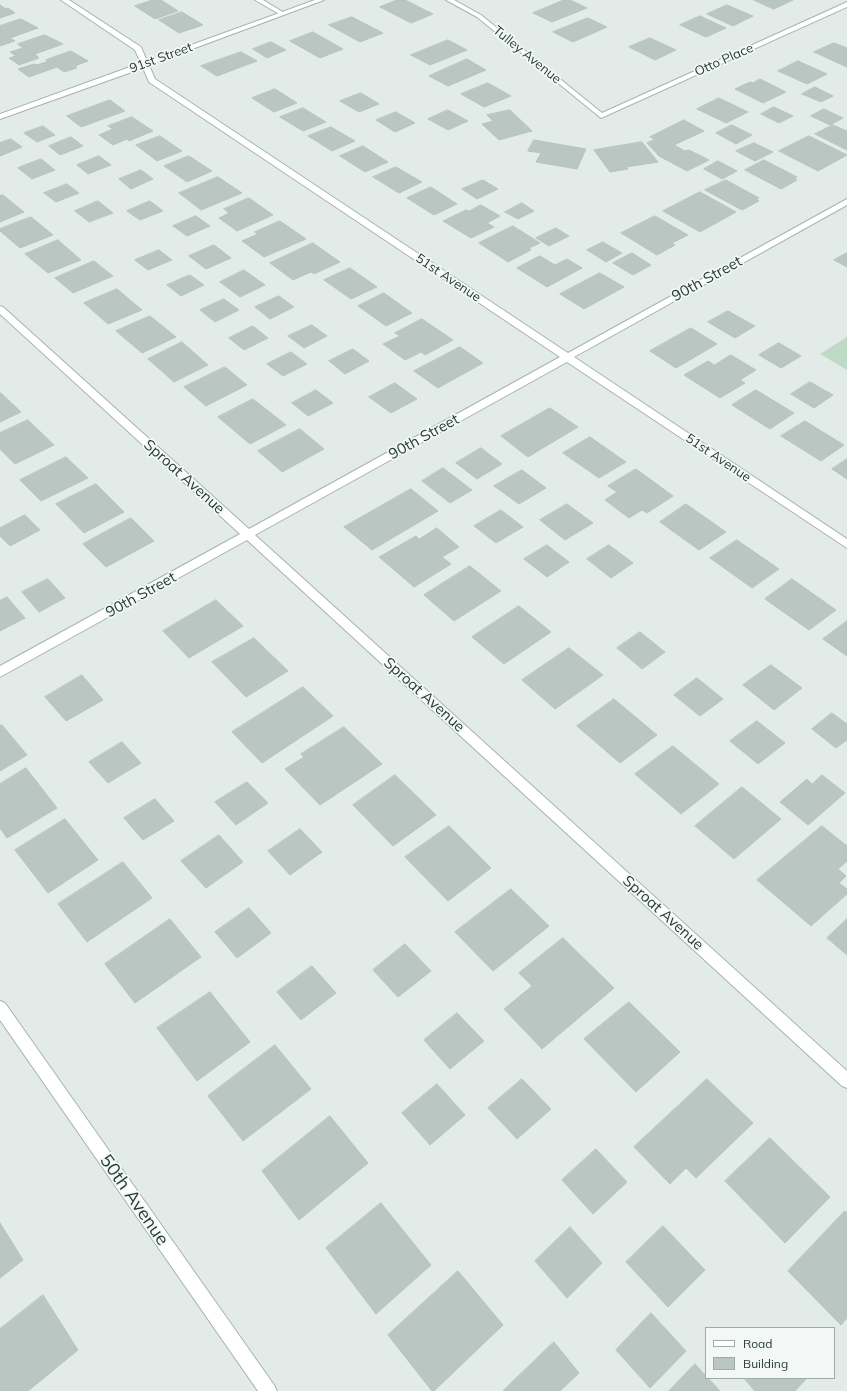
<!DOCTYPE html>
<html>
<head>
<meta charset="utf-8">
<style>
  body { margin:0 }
  #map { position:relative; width:847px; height:1391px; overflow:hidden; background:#e3ebe8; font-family:Mulish,sans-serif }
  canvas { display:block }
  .legend { position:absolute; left:705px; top:1327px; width:130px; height:52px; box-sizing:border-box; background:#f3f8f6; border:1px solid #a1aca9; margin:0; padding:5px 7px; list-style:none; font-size:12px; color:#253b35 }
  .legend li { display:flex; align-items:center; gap:8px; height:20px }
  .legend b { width:20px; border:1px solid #a1aca9 }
</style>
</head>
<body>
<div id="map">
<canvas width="847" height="1391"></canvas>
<ul class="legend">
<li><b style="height:5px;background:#fff"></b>Road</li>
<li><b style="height:11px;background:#b9c6c1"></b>Building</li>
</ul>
</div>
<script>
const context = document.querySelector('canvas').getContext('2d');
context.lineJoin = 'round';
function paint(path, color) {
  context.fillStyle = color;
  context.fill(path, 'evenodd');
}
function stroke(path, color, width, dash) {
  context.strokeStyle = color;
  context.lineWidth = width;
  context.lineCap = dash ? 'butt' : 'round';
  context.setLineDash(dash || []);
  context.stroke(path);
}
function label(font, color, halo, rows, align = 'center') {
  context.font = font + ' Mulish,sans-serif';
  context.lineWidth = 3.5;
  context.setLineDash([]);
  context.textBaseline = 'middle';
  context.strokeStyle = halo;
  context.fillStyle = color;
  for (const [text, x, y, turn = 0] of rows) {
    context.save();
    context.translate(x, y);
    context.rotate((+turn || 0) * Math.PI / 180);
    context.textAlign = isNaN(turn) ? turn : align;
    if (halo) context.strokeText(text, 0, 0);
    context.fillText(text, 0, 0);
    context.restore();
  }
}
paint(new Path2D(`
  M847 337V370L820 354Z`), '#bedac6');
const building = new Path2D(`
  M153 0H161L178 11 155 19 135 6Z
  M397 0H405L433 14 411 23 380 7Z
  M564 0H570L587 8 552 22 533 13Z
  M754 0H793L774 9Z
  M0 5 6 9 8 8 15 13 0 18Z
  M727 5 753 16 733 26 707 14Z
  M182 12 203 25 179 33 159 20Z
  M700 16 726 28 706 37 680 25Z
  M352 17 383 33 360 42 329 25Z
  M588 18 607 27 573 42 553 32Z
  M21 19 38 28 10 38 15 41 0 46V26Z
  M313 32 343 49 320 58 290 41Z
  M45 35 63 44 35 54 39 58 19 65 9 58 16 56 10 52 23 48 18 44Z
  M650 38 676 50 655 60 629 47Z
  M448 40 467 50 430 65 411 55Z
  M271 42 286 50 267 58 253 49Z
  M834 43 847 48V67L814 52Z
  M71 51 88 61 75 66 77 68 64 72 57 67 29 77 18 69 34 64 37 65 49 61 46 60Z
  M241 52 257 61 217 76 201 66Z
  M467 59 486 70 448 86 429 76Z
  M798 61 827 74 807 84 778 71Z
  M760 79 786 92 763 103 735 89 750 82 753 83Z
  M488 83 511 96 484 107 461 94Z
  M815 87 833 96 821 102 802 94Z
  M275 89 297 103 274 112 252 98Z
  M361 93 379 104 359 112 340 101Z
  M719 98 748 112 726 123 697 109Z
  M110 100 125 111 81 127 67 116Z
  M774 107 793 116 779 123 761 114Z
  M303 108 326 122 303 131 280 117Z
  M824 109 843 118 830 125 811 116Z
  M448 110 468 121 448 130 428 119Z
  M510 110 532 131 499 140 482 124 493 121 487 115Z
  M396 112 415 123 395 132 376 120Z
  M132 117 153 131 129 141 127 139 113 145 99 135 113 129 108 126Z
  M684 120 704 131 674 145 685 151 689 150 709 160 687 171 659 156 647 143 655 139 650 137Z
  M732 125 752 135 736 144 716 133Z
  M833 125 847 131V150L815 134Z
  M43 126 55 135 37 142 24 133Z
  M331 127 355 141 332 151 308 136Z
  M160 136 182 151 157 161 136 145Z
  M809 136 847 155 818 171 779 151Z
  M71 137 83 146 60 155 49 146Z
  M11 139 22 147 0 156V143Z
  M534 140 586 149 577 169 536 162 541 153 528 151Z
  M642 142 658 162 626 167 628 169 610 172 594 150Z
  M754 143 773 152 755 161 736 151Z
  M363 146 388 162 365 172 340 156Z
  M99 156 111 165 88 174 77 165Z
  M189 156 212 171 187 182 164 166Z
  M41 159 55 170 32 179 18 168Z
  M764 160 797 177 794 179 797 180 781 189 745 170Z
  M718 161 737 171 722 179 704 169Z
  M396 167 422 182 399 193 373 177Z
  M141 170 153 179 131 189 119 179Z
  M218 177 242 193 201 210 179 193Z
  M483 180 498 189 477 199 462 189Z
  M726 180 759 198 756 200 759 201 742 210 705 190Z
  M67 184 79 193 56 202 44 193Z
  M431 187 457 204 434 215 407 198Z
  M700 192 736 212 700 232 663 211Z
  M3 195 24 212 0 222V196Z
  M249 198 273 215 237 231 219 218 229 213 224 209Z
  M98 201 113 213 89 222 75 211Z
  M150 201 163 211 140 220 127 211Z
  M522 203 534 211 518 219 505 212Z
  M481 205 500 216 487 223 494 227 471 238 443 221 466 210 469 211Z
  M196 216 210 226 187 236 173 226Z
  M655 216 688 235 672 243 675 245 657 255 621 233Z
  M31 217 53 235 20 248 0 231V229Z
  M280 221 306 239 264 257 242 241 258 234 255 232Z
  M513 226 540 243 529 248 531 250 508 262 479 243Z
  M556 228 569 236 549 246 536 238Z
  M58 240 81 260 48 273 25 254Z
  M603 242 622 253 606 262 587 250Z
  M313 243 340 262 314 274 311 272 293 280 270 263Z
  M214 245 231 258 206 269 189 256Z
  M159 250 172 260 148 270 135 260Z
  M632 253 651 265 633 275 613 263Z
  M847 253V267L834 260Z
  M540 256 555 265 567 259 582 268 547 287 517 268Z
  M94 261 113 276 73 293 55 278Z
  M350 268 377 287 351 299 324 280Z
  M244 270 265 285 240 297 220 282Z
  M600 273 624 287 584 309 560 294Z
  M190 275 204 285 181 296 167 285Z
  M117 289 142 310 108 324 84 303Z
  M384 293 412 313 386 326 358 306Z
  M279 296 294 307 270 319 255 307Z
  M224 299 239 310 215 322 200 310Z
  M728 311 755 326 735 338 708 322Z
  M150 316 176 337 142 353 116 331Z
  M422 319 453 340 425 355 421 352 405 360 383 344 400 336 395 333Z
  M312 325 327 336 304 348 288 336Z
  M253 326 268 338 244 350 229 338Z
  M691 328 717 344 676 368 650 351Z
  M182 342 208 365 174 382 148 359Z
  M779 343 801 356 781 368 759 355Z
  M460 347 483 363 438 388 414 371Z
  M353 349 369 361 345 374 329 361Z
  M291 352 307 364 283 376 267 364Z
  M731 355 756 370 740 380 745 383 720 398 684 375 708 361 714 365Z
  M225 367 247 385 206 406 184 387Z
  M810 382 833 395 814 408 791 394Z
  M395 383 417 399 391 413 369 397Z
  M316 390 333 403 308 416 292 403Z
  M756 390 794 413 770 429 732 405Z
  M1 393 21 412 0 422V394Z
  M253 399 286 425 250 444 218 417Z
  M550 408 578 427 528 457 501 436Z
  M28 420 54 445 15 464 0 449V433Z
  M805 421 844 445 821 461 781 436Z
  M300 429 324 449 282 472 258 451Z
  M590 437 626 462 599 478 563 453Z
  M481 448 502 464 477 479 456 463Z
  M66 457 88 478 41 501 20 480Z
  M847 459V479L832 469Z
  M443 468 472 490 450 503 422 481Z
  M636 469 673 496 647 513 642 510 629 518 605 500 617 492 608 486Z
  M522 470 546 488 519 504 494 486Z
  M96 484 124 512 84 533 56 504Z
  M411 489 438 511 372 550 344 527Z
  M567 504 593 523 565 540 540 520Z
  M686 504 726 532 699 550 660 522Z
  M501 510 523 527 496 543 474 526Z
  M25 515 40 530 10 546 0 536V528Z
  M131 518 154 541 106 567 83 544Z
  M437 528 459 547 442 557 451 564 414 587 379 557 416 536 419 539Z
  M737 540 779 569 752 588 710 558Z
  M547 545 569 562 547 577 524 559Z
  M609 545 633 563 611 578 587 559Z
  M470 566 501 591 454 621 424 595Z
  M48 579 65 598 39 612 22 592Z
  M792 579 836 610 809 630 765 599Z
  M7 597 25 618 0 631V601Z
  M216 600 243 626 189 658 163 631Z
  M519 606 551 632 504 664 472 637Z
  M847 621V656L823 639Z
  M640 632 665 652 642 669 617 648Z
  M254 638 288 671 246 697 212 662Z
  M569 648 603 675 555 709 522 680Z
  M771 665 802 688 774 710 743 685Z
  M82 675 103 700 66 721 45 697Z
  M697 678 723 699 700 716 674 695Z
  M303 687 333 716 262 763 232 732Z
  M614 699 657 735 620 763 577 726Z
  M832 713 847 724V740L836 748 812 729Z
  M757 721 785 743 758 764 730 741Z
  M2 725 27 755 0 771V726Z
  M344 727 382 764 320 805 285 769 304 757 301 754Z
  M122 742 141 763 108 783 89 762Z
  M673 746 719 784 681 814 635 774Z
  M26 768 57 808 7 838 0 828V784Z
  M395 775 436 815 393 846 353 805Z
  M822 775 845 793 808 825 780 802 807 779 812 784Z
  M247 782 268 803 236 825 215 802Z
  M742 787 781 819 734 859 695 826Z
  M155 799 174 821 143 840 124 818Z
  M65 819 98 860 48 893 15 850Z
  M449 826 491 868 448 901 405 857Z
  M822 826 847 846V861L838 869 846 876 839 883 847 889V894L811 926 757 880Z
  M300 829 322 852 290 875 268 851Z
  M219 835 243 862 206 888 181 861Z
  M123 862 152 898 87 942 58 904Z
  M511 889 549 926 493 971 455 932Z
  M249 908 271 933 237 958 215 932Z
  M170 919 201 957 135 1003 105 964Z
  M847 919V955L827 938Z
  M563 938 614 988 542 1049 504 1009 532 986 519 973Z
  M405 944 431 971 398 997 373 970Z
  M312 966 336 993 301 1020 277 992Z
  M210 992 250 1042 197 1081 157 1028Z
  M629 1002 680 1052 636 1092 584 1039Z
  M457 1013 484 1041 450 1069 424 1040Z
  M275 1045 311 1089 243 1141 208 1096Z
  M522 1079 551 1109 517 1139 488 1108Z
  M707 1079 753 1123 696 1178 686 1168 670 1184 634 1147Z
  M437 1084 465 1115 430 1145 402 1113Z
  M330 1116 368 1163 299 1220 262 1171Z
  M770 1138 830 1197 785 1243 725 1181Z
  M596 1149 627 1182 593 1214 562 1180Z
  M381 1203 431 1265 376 1314 326 1248Z
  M845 1211 847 1213V1318L841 1325 788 1271Z
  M0 1223 23 1260 0 1278Z
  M663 1226 705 1270 668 1307 626 1262Z
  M570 1227 602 1263 567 1298 535 1261Z
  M458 1271 503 1325 434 1391H432L388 1335Z
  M43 1295 78 1350 28 1391H0V1329Z
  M651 1313 686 1351 650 1388 616 1350Z
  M554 1342 579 1373 560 1391H503Z
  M695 1364 706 1376V1378H708L720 1391H669Z
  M744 1378H807L795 1391H755Z`);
paint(building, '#b9c6c1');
stroke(building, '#b6c4bf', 1);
const service = new Path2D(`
  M255 0H263L286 14 281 15Z`);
const minor = new Path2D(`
  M61 0H69L141 47 147 61 315 0H324L149 65 155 79 568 353 847 199V205L574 357 847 539V548L567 362 255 535 847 1071V1088L842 1086 247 540 0 677V666L240 534 0 314V306L3 307 249 529 560 357 149 82 143 68 0 119V114L141 63 135 50Z
  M446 0H454L481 15 602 113 845 3 847 2V7L601 118 477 17Z
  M0 1001 5 1003 274 1385 277 1391H258L0 1020Z`);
stroke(service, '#a6b3af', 2);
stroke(minor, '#a6b3af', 2);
paint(service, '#fff');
paint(minor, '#fff');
label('13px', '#253b35', '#f3f8f6', [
  ["Tulley Avenue",527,55,39],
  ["91st Street",161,58,-20],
  ["Otto Place",724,60,-24],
  ["51st Avenue",448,278,34],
  ["51st Avenue",718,458,34]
]);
label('15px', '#253b35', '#f3f8f6', [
  ["90th Street",707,279,-29],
  ["90th Street",424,437,-29],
  ["Sproat Avenue",184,477,42],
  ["90th Street",141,595,-29],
  ["Sproat Avenue",424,695,42],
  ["Sproat Avenue",663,913,42]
]);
label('18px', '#253b35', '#f3f8f6', [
  ["50th Avenue",134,1200,55]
]);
</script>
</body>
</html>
